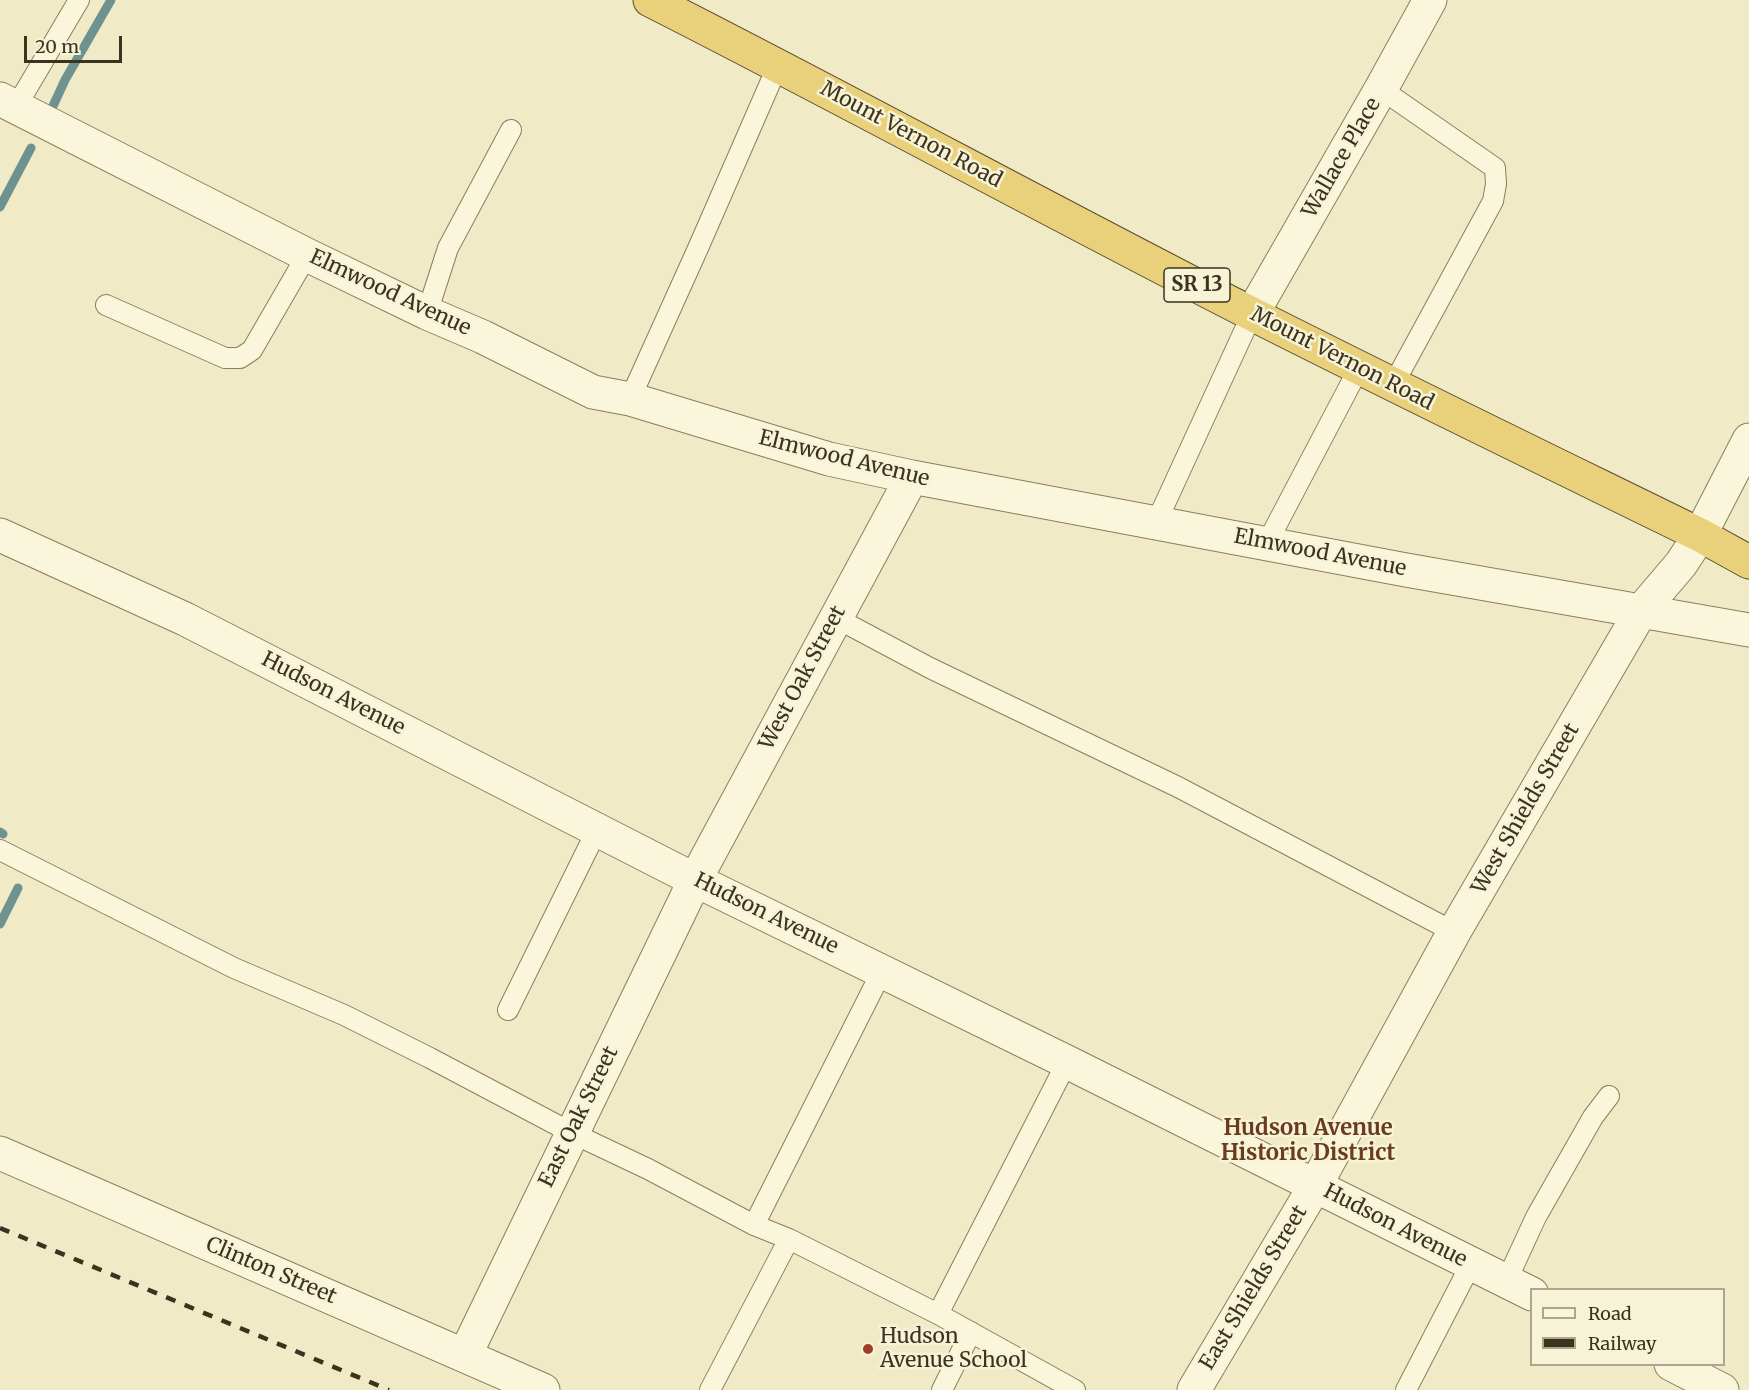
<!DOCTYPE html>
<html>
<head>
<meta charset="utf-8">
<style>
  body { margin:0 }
  #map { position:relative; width:1749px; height:1390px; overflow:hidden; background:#f0eac7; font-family:Merriweather,serif }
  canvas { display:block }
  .legend { position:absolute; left:1530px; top:1288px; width:195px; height:78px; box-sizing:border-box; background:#f7f3d7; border:2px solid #aca68e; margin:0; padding:8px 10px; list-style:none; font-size:18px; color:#3c3220 }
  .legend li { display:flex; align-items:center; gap:12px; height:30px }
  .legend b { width:30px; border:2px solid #aca68e }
  .scale { position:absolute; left:24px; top:36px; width:98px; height:27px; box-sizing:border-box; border:3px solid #3c3220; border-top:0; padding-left:8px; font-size:18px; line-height:21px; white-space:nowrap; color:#3c3220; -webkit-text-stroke:4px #f7f3d7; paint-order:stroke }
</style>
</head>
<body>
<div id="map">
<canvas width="1749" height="1390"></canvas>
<ul class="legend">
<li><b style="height:8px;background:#faf6db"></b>Road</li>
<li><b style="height:8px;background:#3c3220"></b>Railway</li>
</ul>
<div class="scale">20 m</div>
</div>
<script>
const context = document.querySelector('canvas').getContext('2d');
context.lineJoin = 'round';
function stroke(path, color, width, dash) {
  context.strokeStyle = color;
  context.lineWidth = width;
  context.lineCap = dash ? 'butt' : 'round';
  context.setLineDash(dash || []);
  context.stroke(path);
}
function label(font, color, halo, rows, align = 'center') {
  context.font = font + ' Merriweather,serif';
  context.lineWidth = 5;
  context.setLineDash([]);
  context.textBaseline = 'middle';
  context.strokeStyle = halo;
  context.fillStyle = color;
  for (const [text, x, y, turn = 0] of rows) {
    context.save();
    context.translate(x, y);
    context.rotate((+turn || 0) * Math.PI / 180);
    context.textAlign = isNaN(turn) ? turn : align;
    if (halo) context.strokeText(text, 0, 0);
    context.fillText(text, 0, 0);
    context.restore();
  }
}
stroke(new Path2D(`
  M53 106 65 80 111 0
  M0 207 31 148
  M0 832 3 834
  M0 924 18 888`), '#6e928f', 9);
const service = new Path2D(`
  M1381 89 1495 168 1496 184 1493 201 1393 385
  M16 107 79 0
  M106 305 225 358H240L252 350 307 255
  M427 313 448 248 511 130
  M630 399 699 246 778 65
  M1156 523 1252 314
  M1267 543 1359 368
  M836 618 930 668 1178 787 1454 932
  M0 850 234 968 344 1015 430 1058 572 1133 648 1169 754 1225 789 1239 938 1314 1075 1390
  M508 1010 597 830
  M754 1225 882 971
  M1506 1282 1536 1217 1593 1117 1609 1096
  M938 1314 1067 1062
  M710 1390 789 1239
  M942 1390 971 1332
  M1406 1390 1471 1264`);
const minor = new Path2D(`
  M0 99 307 255 427 313 483 337 593 392 630 399 829 459 912 477 1406 570 1749 630
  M1252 314 1381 89 1430 0
  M0 535 185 619 695 880 1067 1062 1532 1294
  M0 1153 543 1390
  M465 1355 695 880 912 477
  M1671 1364 1722 1390
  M1194 1390 1315 1186 1454 932 1641 611 1681 564 1700 535 1749 440`);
const trunk = new Path2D(`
  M650 0C853 103 1052 212 1254 315 1402 390 1551 462 1700 535L1749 562`);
stroke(service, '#8c7e5c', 22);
stroke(minor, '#8c7e5c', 35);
stroke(trunk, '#5a4b30', 35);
stroke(service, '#faf6db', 20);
stroke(minor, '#faf6db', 33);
stroke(trunk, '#e9d17b', 33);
stroke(new Path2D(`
  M0 1228 389 1390`), '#3c3220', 4.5, [10, 10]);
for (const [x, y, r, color] of [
  [868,1349,6,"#9d3d2a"]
]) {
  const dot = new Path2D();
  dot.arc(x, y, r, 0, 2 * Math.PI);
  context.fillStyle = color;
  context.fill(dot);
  stroke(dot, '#f7f3d7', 2);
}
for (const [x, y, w] of [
  [1197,285,66]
]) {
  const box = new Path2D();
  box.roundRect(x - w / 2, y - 17, w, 34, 4.5);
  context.fillStyle = '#f7f3d7';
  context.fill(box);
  stroke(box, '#3c3220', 1.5);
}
label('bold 20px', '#3c3220', null, [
  ["SR 13",1197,285]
]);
label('21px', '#3c3220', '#f7f3d7', [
  ["Mount Vernon Road",911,135,28],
  ["Wallace Place",1342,158,-60],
  ["Elmwood Avenue",390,293,25],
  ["Mount Vernon Road",1342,359,27],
  ["Elmwood Avenue",844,459,14],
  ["Elmwood Avenue",1320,553,11],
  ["West Oak Street",803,678,-62],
  ["Hudson Avenue",333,694,27],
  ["West Shields Street",1526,809,-60],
  ["Hudson Avenue",766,914,26],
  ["East Oak Street",579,1117,-64],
  ["Hudson Avenue",1395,1226,27],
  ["Clinton Street",271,1271,23],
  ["East Shields Street",1254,1288,-59]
]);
label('21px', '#3c3220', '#f7f3d7', [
  ["Hudson",880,1337],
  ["Avenue School",880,1361]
], 'left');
label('bold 22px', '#6a3b1e', '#f7f3d7', [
  ["Hudson Avenue",1308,1129],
  ["Historic District",1308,1154]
]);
</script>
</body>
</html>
